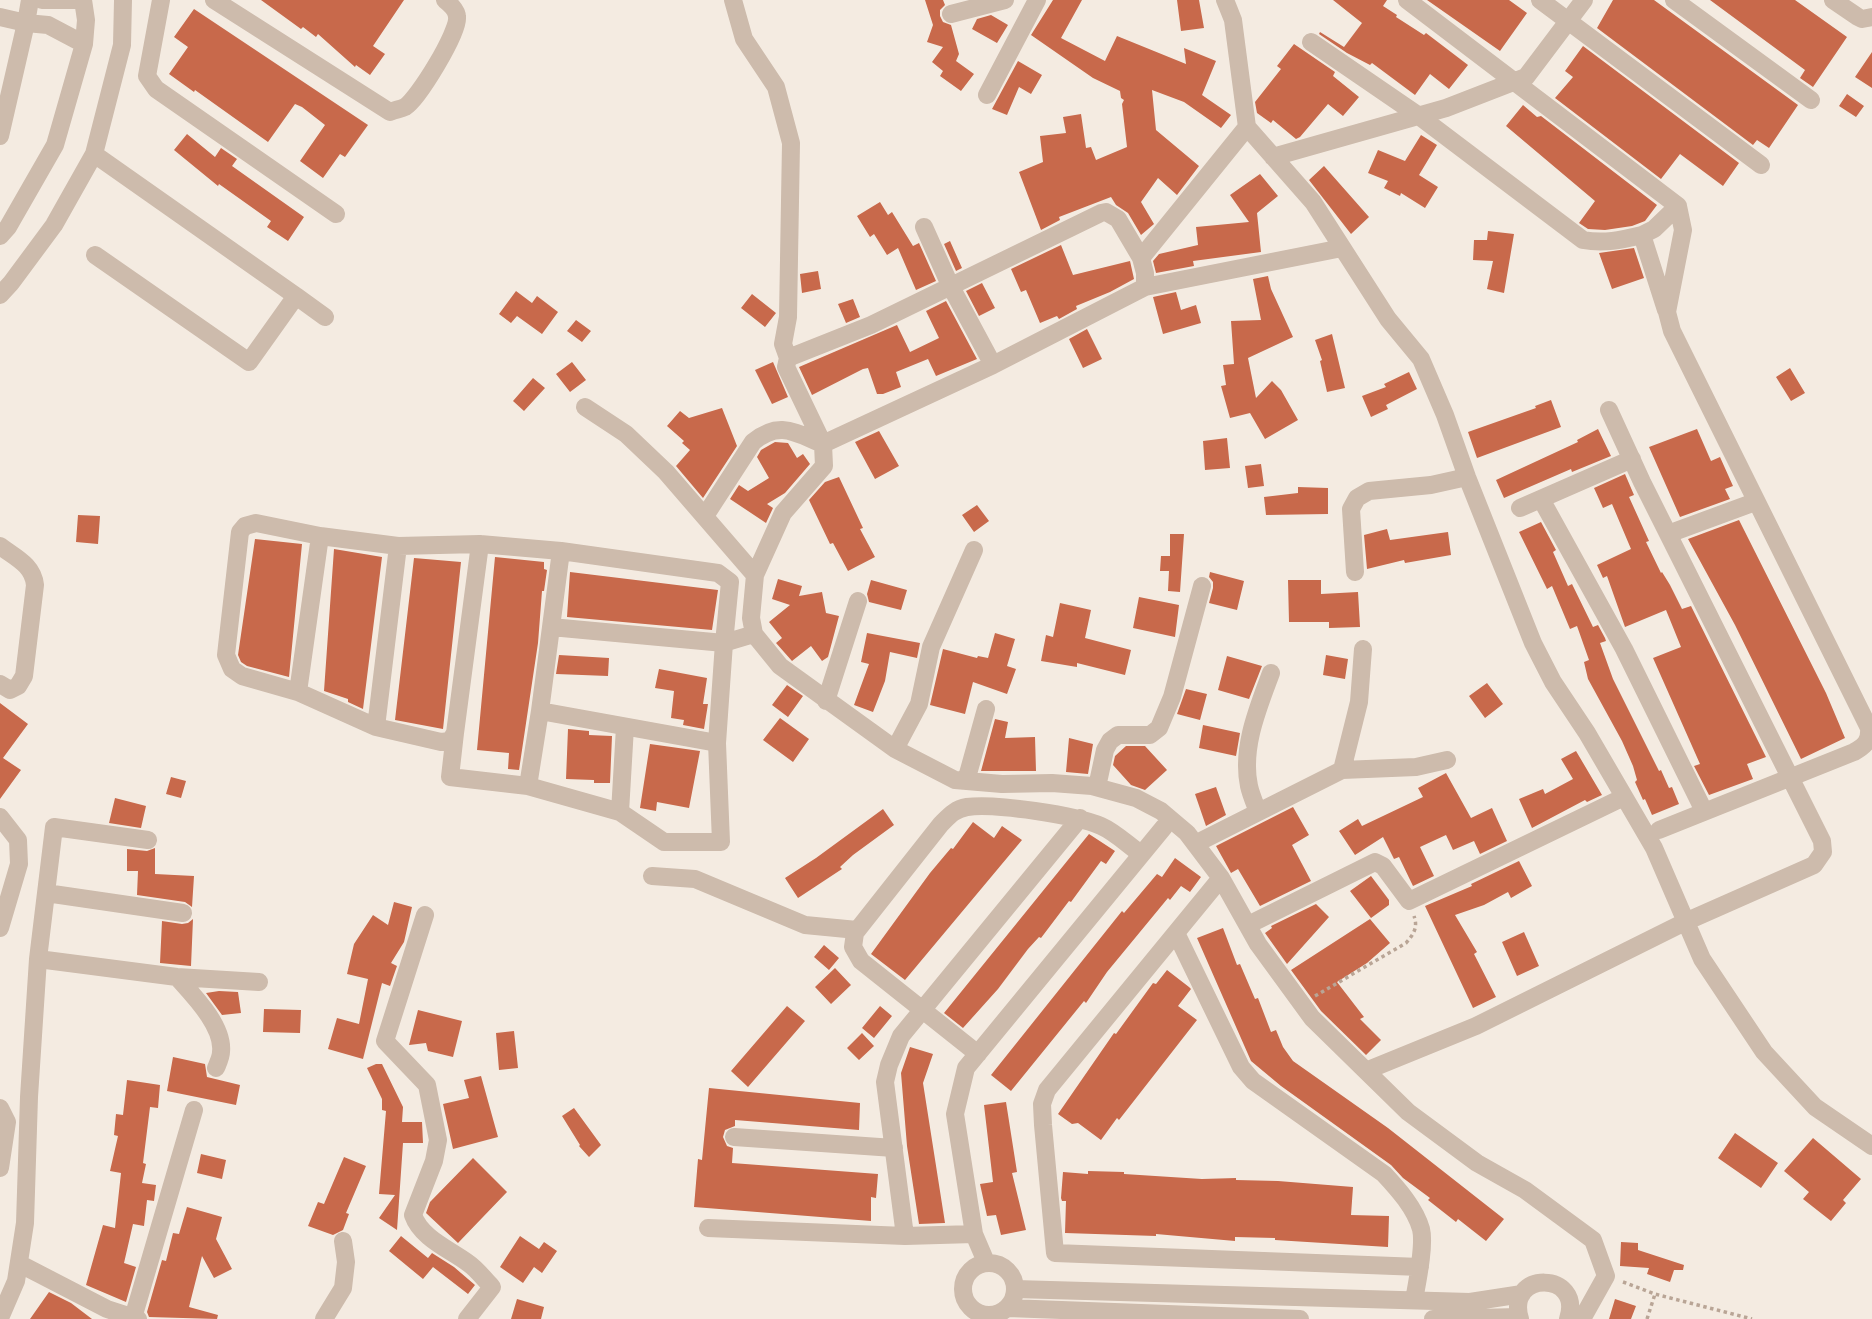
<!DOCTYPE html>
<html>
<head>
<meta charset="utf-8">
<style>
  body { margin:0 }
  canvas { display:block; background:#f4ebe1 }
</style>
</head>
<body>
<canvas width="1872" height="1319"></canvas>
<script>
const context = document.querySelector('canvas').getContext('2d');
context.lineJoin = 'round';
function paint(path, color) {
  context.fillStyle = color;
  context.fill(path, 'evenodd');
}
function stroke(path, color, width, dash) {
  context.strokeStyle = color;
  context.lineWidth = width;
  context.lineCap = dash ? 'butt' : 'round';
  context.setLineDash(dash || []);
  context.stroke(path);
}
paint(new Path2D(`
  M261 0H404L373 46 385 54 370 75 356 65 355 67 318 34 316 37 303 27 301 29Z
  M925 0H943L945 5 940 10V16L943 22 951 25 959 54 956 61 974 74 961 91 940 76 943 71 932 62 943 47 927 42 933 25Z
  M1053 0H1082L1061 38 1105 61 1117 36 1186 64 1184 48 1216 61 1202 95 1231 115 1221 128 1184 102 1152 90 1156 130 1199 166 1177 195 1158 178 1141 202 1154 224 1141 235 1128 213 1116 205 1111 197 1059 217 1060 220 1041 230 1019 172 1043 162 1040 136 1066 133 1063 117 1081 114 1086 148 1091 147 1096 160 1127 147 1122 104 1124 100 1121 98 1120 91 1093 78 1031 35Z
  M1177 0H1199L1204 28 1181 31Z
  M1333 0H1387L1383 6 1397 15 1396 17 1424 35 1426 33 1468 65 1449 89 1430 74 1415 95 1372 63 1370 65 1347 53 1319 34 1320 32 1344 47 1362 23Z
  M1427 0H1509L1527 13 1500 51Z
  M1613 0H1654L1798 105 1769 148 1757 140 1753 145 1597 28Z
  M1710 0H1795L1847 37 1813 87 1800 78 1805 70Z
  M194 9 368 125 345 157 340 154 323 178 300 161 325 125 302 107 295 104 268 142 195 90 194 92 169 74 188 47 174 37Z
  M991 15 1008 25 997 43 972 29 977 19Z
  M1294 44 1335 72 1333 76 1359 97 1343 116 1328 104 1300 137 1296 139 1273 120 1271 123 1257 113 1255 102 1281 69 1277 66Z
  M1583 46 1739 163 1723 186 1680 154 1661 179 1555 98 1573 77 1565 71Z
  M1872 52V88L1855 77Z
  M1018 61 1042 75 1031 94 1019 87 1007 115 992 109Z
  M1847 94 1864 106 1856 117 1839 106Z
  M1523 105 1537 117 1541 116 1657 205 1645 221 1632 226 1605 230 1588 229 1579 223 1595 201 1506 126Z
  M187 134 215 157 221 148 237 159 232 166 304 217 288 241 267 227 271 221 219 184 218 186 174 150Z
  M1421 135 1437 145 1419 175 1438 187 1425 208 1401 193 1400 196 1384 188 1388 181 1368 173 1378 150 1405 161Z
  M1324 166 1369 217 1351 234 1309 180Z
  M1260 174 1278 196 1257 213 1261 252 1193 261 1194 266 1156 273 1153 261 1159 254 1198 245 1196 227 1249 222 1230 195Z
  M880 202 888 215 892 212 913 246 919 243 936 281 916 290 898 248 887 255 874 234 870 237 857 216Z
  M1488 231 1514 234 1504 293 1487 289 1493 261 1473 260 1474 240H1487Z
  M950 241 962 268 956 271 944 244Z
  M1061 245 1073 275 1130 261 1134 279 1110 292 1076 306 1077 309 1059 319 1057 316 1040 323 1026 290 1021 292 1011 269Z
  M1634 248 1644 278 1612 289 1599 253Z
  M818 271 821 289 802 293 800 274Z
  M1268 276 1271 289 1293 337 1248 358 1256 398 1272 381 1281 390 1298 420 1265 439 1250 413 1230 418 1221 386 1226 385 1223 365 1234 364 1231 321 1261 320 1253 279Z
  M982 283 995 308 979 316 966 291Z
  M516 291 532 303 537 296 558 312 542 334 517 316 511 323 499 314Z
  M1176 292 1181 310 1196 305 1201 323 1163 334 1153 297Z
  M752 294 776 313 765 327 741 308Z
  M853 299 860 317 846 323 838 304Z
  M946 301 977 359 936 376 928 359 896 372 901 387 883 394H877L868 368 863 369 812 395 799 367 897 325 910 352 939 338 926 311Z
  M576 320 591 331 582 342 567 331Z
  M1087 329 1102 359 1083 368 1069 339Z
  M1332 334 1345 388 1327 392 1320 361 1322 360 1315 340Z
  M572 362 586 380 570 392 556 374Z
  M773 362 788 397 772 404 755 370Z
  M1790 368 1805 393 1791 401 1776 377Z
  M1409 372 1417 389 1386 405 1388 409 1371 417 1362 396 1386 387 1384 384Z
  M533 378 545 388 524 411 513 401Z
  M1551 400 1561 427 1477 458 1468 432 1536 408 1535 406Z
  M722 408 737 446 703 498 676 466 690 450 682 443 684 441 667 426 680 411 689 418Z
  M1598 429 1611 456 1572 472 1571 469 1504 498 1496 480 1578 442 1577 440Z
  M1697 429 1711 461 1720 457 1733 486 1725 489 1730 499 1680 517 1649 447Z
  M879 431 899 466 875 479 855 442Z
  M1227 438 1230 468 1205 470 1203 441Z
  M775 442 788 443 797 458 803 454 810 464 785 493 767 504 773 508 766 523 730 499 739 485 748 491 769 478 757 457 761 450Z
  M1261 464 1264 486 1248 488 1245 466Z
  M1625 474 1634 495 1629 497 1649 541 1646 542 1661 573 1662 572 1670 585 1682 609 1691 606 1766 757 1747 764 1753 779 1709 795 1694 766 1700 764 1653 658 1681 647 1666 610 1625 627 1607 576 1603 578 1597 565 1631 549 1612 504 1603 508 1594 488Z
  M839 477 863 528 860 529 875 557 848 571 833 543 830 544 809 500 825 482Z
  M1298 487 1328 488V514L1266 515 1264 497 1298 493Z
  M977 505 989 521 974 532 962 515Z
  M78 515 100 516 98 544 76 542Z
  M1739 520 1826 693 1845 738 1801 759 1735 625 1688 539Z
  M1541 522 1556 550 1553 552 1568 586 1572 584 1593 627 1598 625 1605 638 1606 641 1600 643 1613 679 1659 771 1661 770 1669 788 1672 787 1679 804 1652 815 1645 799 1643 800 1635 782 1637 780 1633 766 1622 741 1588 679 1584 662 1589 660 1577 626 1570 629 1552 586 1547 589 1519 532Z
  M1387 529 1390 540 1448 532 1451 555 1405 563 1404 560 1367 569 1364 535Z
  M1170 534H1184L1180 592 1168 591 1169 571H1160L1161 556H1170Z
  M255 539 302 544 289 677 247 666 241 662 238 655Z
  M334 549 382 557 363 709 348 702V699L324 691Z
  M495 557 544 562V569L547 570 544 591H542L538 643 519 770 508 769 509 753 477 750Z
  M414 558 461 562 443 729 395 720Z
  M570 572 718 590 712 630 567 617Z
  M1210 572 1244 581 1237 610 1209 603 1213 588V582L1209 577Z
  M778 579 802 586 799 596 822 592 826 613 839 616 828 657 822 661 811 646 792 661 776 643 782 638 769 622 790 605 772 599Z
  M871 580 907 590 901 610 869 602 867 594Z
  M1288 580H1321V594L1358 592 1360 627 1329 628V622H1289Z
  M1139 597 1179 605 1175 637 1133 628Z
  M1060 603 1091 610 1085 638 1131 650 1125 675 1077 663V667L1041 661 1046 635 1053 637Z
  M867 633 920 643 917 658 890 652 885 681 873 712 854 705 869 664 861 662Z
  M995 633 1015 639 1007 666 1016 669 1007 694 973 682 965 714 930 705 943 649 977 658 978 656 988 658Z
  M559 655 609 658 608 676 556 674Z
  M1326 655 1348 659 1345 679 1323 675Z
  M1227 656 1262 666 1249 699 1218 690Z
  M659 669 707 678 703 704H708L704 729 683 725 684 720 671 718 674 691 655 688Z
  M1487 683 1503 704 1485 718 1469 696Z
  M787 685 803 696 788 717 772 705Z
  M1186 689 1207 694 1200 720 1177 714Z
  M0 703 28 724 3 758 21 770 0 799Z
  M780 718 809 739 793 762 763 740Z
  M995 719 1008 722 1005 738 1035 737 1036 771H981Z
  M1203 725 1240 733 1236 756 1199 748Z
  M568 729 589 731V735L612 736 610 783H594V780L566 779Z
  M1069 738 1093 744 1088 774 1066 772Z
  M650 744 700 751 689 808 657 802 656 811 640 808Z
  M1126 746H1145L1167 770 1145 790 1131 785 1113 765 1115 756Z
  M1576 751 1602 795 1587 802 1585 800 1532 828 1519 799 1543 789 1545 794 1573 779 1561 759Z
  M1446 773 1471 818 1492 808 1507 841 1480 854 1474 841 1453 850 1446 835 1420 847 1434 876 1413 886 1399 857 1394 859 1383 837 1355 855 1339 831 1358 819 1362 826 1423 797 1418 788Z
  M171 777 186 781 181 798 166 794Z
  M1216 787 1226 815 1206 826 1195 794Z
  M115 798 146 806 141 828 109 823Z
  M1293 807 1309 835 1292 845 1311 881 1260 906 1238 869 1231 873 1216 846Z
  M883 809 894 825 853 855 840 867 842 869 798 898 785 878 816 858Z
  M973 822 994 838 1002 826 1022 840 905 980 871 954 930 873 951 848 953 849Z
  M1089 834 1115 851 1106 864 1101 861 1071 902 1069 901 1041 938 1039 937 1028 949 998 989 963 1028 944 1013Z
  M155 848V874L194 876 192 907 185 902 137 895 138 871H127V849L147 851Z
  M1175 858 1201 877 1190 892 1181 886 1170 900 1168 898 1107 972 1086 1003 1084 1001 1011 1091 991 1075 1122 911 1124 913 1157 874 1162 877Z
  M1519 861 1532 886 1511 898 1508 892 1484 905 1455 915 1477 952 1474 954 1496 997 1473 1008 1425 906 1472 886 1471 884Z
  M1371 876 1389 900V905L1371 918 1350 891Z
  M394 902 412 907 404 942 391 963 397 966 390 986 382 983 363 1059 328 1049 337 1018 359 1024 368 979 347 974 354 944 373 915 388 925Z
  M1316 904 1329 917 1287 964 1265 933 1272 928 1271 926Z
  M193 919 191 966 160 963 162 921 182 924 188 923Z
  M1370 919 1390 943 1367 963 1337 982 1364 1017 1360 1019 1381 1040 1366 1055 1321 1011 1291 970Z
  M1223 928 1237 965 1240 964 1255 999 1258 998 1271 1032 1276 1030 1283 1047 1293 1061 1388 1128 1504 1219 1486 1241 1458 1219 1456 1222 1428 1200 1430 1198 1403 1178 1391 1165 1281 1086 1251 1061 1197 938Z
  M1524 932 1539 966 1517 976 1502 942Z
  M824 945 839 958 829 970 814 957Z
  M835 968 851 985 831 1004 815 987Z
  M1167 970 1189 987 1191 989 1178 1006 1197 1020 1119 1120 1117 1118 1101 1140 1078 1123 1072 1124 1058 1114 1114 1033 1116 1034 1153 983 1156 984Z
  M219 991 238 992 241 1013 222 1015 206 993Z
  M787 1006 805 1021 748 1087 731 1071Z
  M880 1006 892 1016 874 1038 862 1028Z
  M264 1009 301 1010 300 1033 263 1032Z
  M418 1010 462 1021 453 1057 428 1051 426 1043 409 1045Z
  M514 1031 518 1068 499 1070 496 1033Z
  M862 1033 874 1046 859 1060 847 1048Z
  M910 1047 933 1054 923 1083 945 1223 919 1224 907 1146 901 1073Z
  M173 1057 205 1064 207 1077 240 1085 236 1105 167 1091Z
  M376 1064H382L403 1107 402 1122H422L423 1143H403L397 1230 379 1218 395 1195 379 1194 386 1111 382 1110V1099L367 1068Z
  M481 1076 498 1137 453 1149 443 1104 469 1098 464 1080Z
  M127 1080 160 1085 158 1108 150 1107 143 1163 146 1164 142 1183 156 1185 154 1201 147 1200 144 1226 133 1224 124 1263 136 1267 126 1302 86 1285 103 1225 115 1228 121 1173 110 1171 118 1136 114 1135 116 1114 123 1115Z
  M709 1088 860 1103 859 1130 735 1120V1126L725 1130 723 1137 727 1146 733 1148 732 1163 878 1174 876 1198 871 1197V1221L694 1207 698 1159 702 1160Z
  M1006 1102 1017 1172 1012 1173 1026 1230 1001 1235 996 1215 987 1216 980 1184 993 1182 984 1105Z
  M574 1108 601 1145 589 1157 579 1146 580 1145 562 1116Z
  M1735 1133 1778 1163 1761 1188 1718 1158Z
  M1813 1138 1861 1179 1843 1200 1846 1203 1831 1221 1803 1199 1809 1192 1784 1171Z
  M201 1154 226 1160 222 1179 197 1173Z
  M344 1157 366 1166 346 1213 349 1214 343 1230 333 1235 308 1226 318 1202 324 1204Z
  M473 1158 507 1192 458 1243 426 1213 430 1202Z
  M1088 1171 1124 1172V1174L1202 1179 1236 1178V1180L1278 1181 1353 1187 1351 1215 1389 1216 1388 1247 1275 1240V1238L1235 1237V1241L1156 1234V1236L1065 1233 1066 1201H1062L1061 1198 1063 1172 1088 1174Z
  M187 1207 222 1217 216 1239 232 1269 214 1278 202 1256 189 1307 218 1315 217 1319 149 1317 147 1312 162 1260 166 1261 173 1233 179 1234Z
  M401 1236 428 1258 432 1253 454 1267 475 1285 468 1294 433 1267 423 1279 389 1251Z
  M520 1236 539 1249 544 1242 557 1251 542 1273 534 1267 523 1283 500 1267Z
  M1621 1242 1638 1243V1250L1684 1265 1683 1270H1674L1670 1282 1647 1274 1649 1268 1620 1266Z
  M49 1292 71 1303 92 1319H30Z
  M517 1299 544 1307 541 1319H511Z
  M1615 1299 1636 1306 1631 1319H1609Z`), '#c8694b');
stroke(new Path2D(`
  M1315 996 1406 943C1414 934 1418 927 1414 916
  M1623 1282 1655 1294 1752 1319
  M1647 1319 1655 1294`), '#b9a596', 3.5, [3.5, 3.5]);
stroke(new Path2D(`
  M42 0H83
  M161 0 147 76 156 89 336 214
  M214 0 390 112C394 110 401 109 405 107 418 99 459 32 457 17 457 10 450 4 445 0
  M733 0 744 39 776 87 791 143 788 317 783 344 788 358
  M1225 0 1233 20 1247 127 1313 202 1388 319 1421 359 1445 415 1467 477 1533 643 1553 682 1587 733 1654 848 1702 959 1764 1052 1815 1107 1872 1146
  M1407 0 1678 206 1683 230 1667 312 1672 331 1869 728C1870 741 1865 746 1854 752L1659 830
  M1540 0 1761 165
  M1674 0 1811 100
  M1833 0 1858 17 1862 19 1872 17
  M951 14 1005 0
  M0 17 26 23 30 0
  M1311 42 1419 116 1583 240C1604 244 1621 240 1642 235
  M987 95 1037 0
  M1247 127 1141 258 1145 273V287L993 365 823 444 824 466 783 513 755 575 751 618 754 634 780 666 895 749 955 780 1002 784 1052 783 1092 786 1136 798 1161 811 1187 833 1221 878 1258 944 1312 1018 1408 1112 1477 1163 1525 1190 1593 1240 1606 1276 1582 1319
  M0 136 26 23 48 25 84 44
  M94 154 296 296 249 362 95 255
  M1273 157 1446 108 1526 77 1584 0
  M924 227 950 285 993 365
  M0 236 8 227 55 145 84 44 86 20 83 0
  M1145 287 1342 248
  M0 295 11 283 54 225 94 154 122 45 123 0
  M296 296 325 317
  M1666 310 1642 235 1654 229 1678 206
  M585 407 626 434 666 472 755 575
  M823 444 786 367 788 358 871 325 1101 213 1106 212 1118 219 1141 258
  M1541 499 1624 649 1704 811
  M1520 508 1632 459
  M705 516 753 442C780 420 795 433 823 444
  M1668 534 1755 502
  M480 544 455 733 450 741 441 742 376 727 298 692 242 676 232 669 226 655 227 646 240 532 245 526 256 523 320 536 398 546 480 544 561 551 718 573 730 582 724 643 551 627
  M0 546C16 558 33 565 35 585L24 676 18 686 10 690 0 684
  M561 551 540 711 717 743
  M1355 572 1351 509 1357 498 1369 491 1431 485 1467 477
  M298 692 320 536
  M826 701 858 601
  M376 727 398 546
  M455 733 450 777 528 786 620 812 664 842H721L717 743 724 643 754 634
  M895 749 919 704 931 647 974 550
  M1342 770 1359 702 1363 649
  M966 781 986 709
  M528 786 540 711
  M1097 787 1105 750 1110 741 1118 735H1150L1159 728 1172 697 1202 586
  M620 812 625 727
  M1258 812C1255 804 1251 795 1249 786 1241 748 1258 708 1271 673
  M0 817 18 840 19 864 0 928
  M1195 844 1342 770 1416 767 1447 760
  M652 876 695 879 805 925 857 930
  M1216 884 1047 1090 1042 1104 1043 1125 1055 1253 1420 1267
  M46 893 183 913
  M425 915 385 1041 427 1085 438 1140 434 1161 413 1215C421 1238 449 1249 468 1263 477 1269 484 1279 492 1287L467 1319
  M1248 925 1375 862 1383 866 1409 901 1624 797
  M1176 933 1241 1067 1253 1081 1384 1174C1398 1189 1415 1208 1421 1229 1425 1245 1417 1283 1414 1300
  M38 959 54 827 148 840
  M177 977C193 995 224 1026 221 1052 221 1057 218 1063 216 1068
  M978 1054 861 961 853 947 855 933 941 824C949 816 955 809 967 807 994 803 1076 815 1101 826 1115 832 1128 845 1141 854
  M1368 1070 1476 1026 1685 922 1814 865 1823 852 1822 841 1642 482 1609 410
  M0 1108 7 1122 0 1168
  M734 1137 894 1148
  M708 1228 905 1236 974 1234
  M905 1236 885 1082 889 1065 901 1036 1080 818
  M986 1262 974 1234 955 1114 966 1068 1164 827
  M963 1289a26 26 0 1 1 52 0a26 26 0 1 1-52 0Z
  M20 1264 107 1309 138 1319
  M1015 1289 1470 1302 1522 1294
  M1008 1308 1300 1319
  M0 1318 16 1281 25 1223 29 1097 38 959 177 977 259 982
  M133 1318 194 1110
  M324 1319 343 1288 346 1262 343 1241
  M1433 1319 1519 1317
  M1520 1319C1505 1270 1584 1271 1568 1319`), '#cdbbac', 18);
</script>
</body>
</html>
